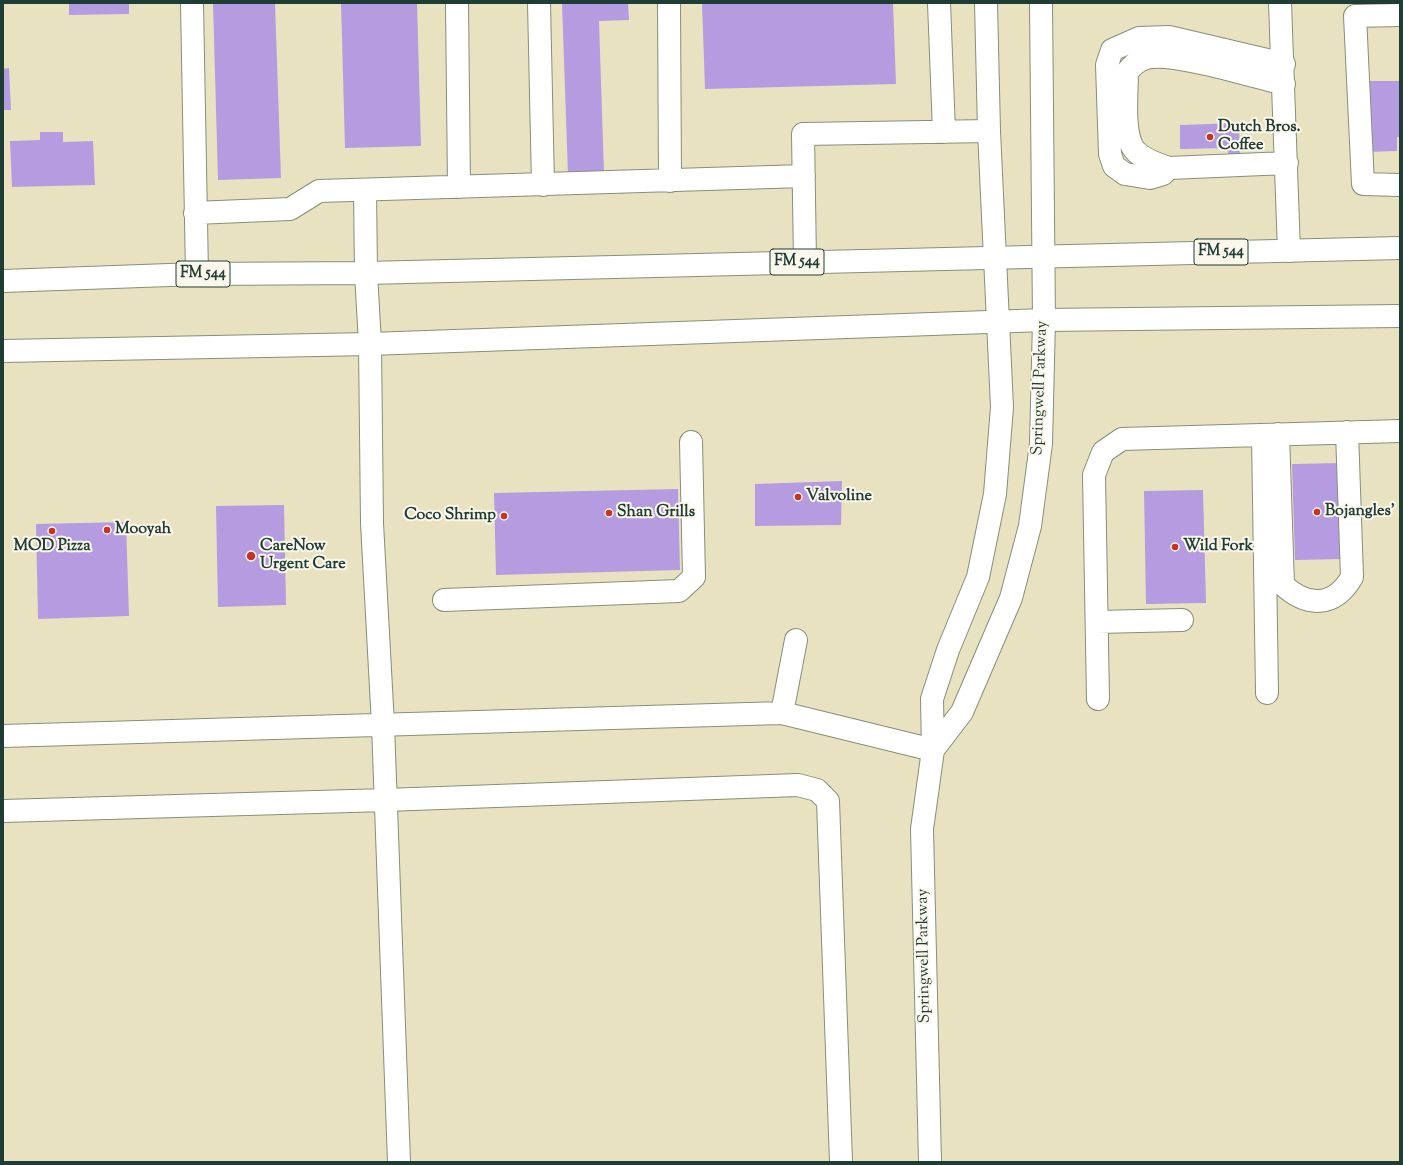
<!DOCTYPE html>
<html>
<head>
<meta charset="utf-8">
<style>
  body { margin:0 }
  #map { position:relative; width:1403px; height:1165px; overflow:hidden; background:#e8e2c1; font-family:"Sorts Mill Goudy",serif }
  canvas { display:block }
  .frame { position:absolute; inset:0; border:4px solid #1f3d34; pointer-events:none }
</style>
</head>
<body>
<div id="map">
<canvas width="1403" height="1165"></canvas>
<div class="frame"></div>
</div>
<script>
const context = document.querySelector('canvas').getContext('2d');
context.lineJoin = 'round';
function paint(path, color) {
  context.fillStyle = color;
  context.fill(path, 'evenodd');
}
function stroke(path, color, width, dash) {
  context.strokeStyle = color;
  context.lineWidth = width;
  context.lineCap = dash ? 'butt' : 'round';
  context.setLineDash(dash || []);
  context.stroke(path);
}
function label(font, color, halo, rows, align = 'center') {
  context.font = font + ' "Sorts Mill Goudy",serif';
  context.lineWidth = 4;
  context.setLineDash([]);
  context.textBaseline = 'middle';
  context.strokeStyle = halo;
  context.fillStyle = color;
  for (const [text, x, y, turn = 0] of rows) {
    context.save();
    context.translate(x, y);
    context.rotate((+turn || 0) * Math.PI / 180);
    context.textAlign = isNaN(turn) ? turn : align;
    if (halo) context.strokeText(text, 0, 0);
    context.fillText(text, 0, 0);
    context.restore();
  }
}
paint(new Path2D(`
  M69 3H129V14L69 15Z
  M213 3H275L281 178 218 180Z
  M341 3H417L421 146 345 148Z
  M562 3H628L629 20 599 21 604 173 568 175Z
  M702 3H893L896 84 705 89Z
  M9 68 11 110H3V69Z
  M1365 81H1400V137H1397V151L1367 152Z
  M1239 123 1240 154 1228 155V148L1180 149V125Z
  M40 132H63V142L93 141 95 185 12 187 10 141 40 140Z
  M1340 463 1343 559 1295 560 1292 464Z
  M842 481 841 525 755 526V484Z
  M678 489 680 570 496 575 494 493Z
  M1203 490 1206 603 1146 604 1144 491Z
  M284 505 286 605 218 607 216 506Z
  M126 522 129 616 38 619 36 524Z`), '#b59ce0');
const minor = new Path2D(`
  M192 3 197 274
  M457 3 459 187
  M539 3 543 185
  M669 3 670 181
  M939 3 944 132
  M1280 3 1289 251
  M1400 15 1355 16 1363 184 1400 185
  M1284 64 1169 37 1139 38 1112 50 1107 65 1110 154 1114 166 1125 174 1150 178 1163 174 1169 168 1287 163
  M1169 168C1157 164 1138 158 1132 146 1123 128 1127 93 1127 72 1133 65 1137 61 1146 58 1172 51 1255 77 1284 84
  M365 190 366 273
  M195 213 290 209 319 191 804 176
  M805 262 803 134 989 131
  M370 344 372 523 383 725 399 1162
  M1278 434 1283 585C1307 607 1334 608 1352 577L1347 432
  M1263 435 1267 693
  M444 600 679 591 694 577 691 442
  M1097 622 1182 620
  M1098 699 1094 475 1103 452 1122 439 1400 431
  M782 713 796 640
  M3 736 782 713 933 750
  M933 750 962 712 1011 598 1030 526 1041 444 1044 320 1041 3
  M3 811 386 800 798 785 817 790 828 801 841 1162
  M930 1162 922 829 933 750 932 699 948 650 978 577 995 494 1002 407 989 131 986 3`);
const major = new Path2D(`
  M366 273 370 344
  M3 281 197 274 366 273 1400 248
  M3 351 370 344 1044 320 1400 316`);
stroke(minor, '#84907a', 24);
stroke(major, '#84907a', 24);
stroke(minor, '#fff', 22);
stroke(major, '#fff', 22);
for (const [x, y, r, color] of [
  [1210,137,4,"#c8321e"],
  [798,497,4,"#c8321e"],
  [1317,512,4,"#c8321e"],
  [609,513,4,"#c8321e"],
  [504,516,4,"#c8321e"],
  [107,530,4,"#c8321e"],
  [52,531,4,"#c8321e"],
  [1175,547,4,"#c8321e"],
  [251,556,5,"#c8321e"]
]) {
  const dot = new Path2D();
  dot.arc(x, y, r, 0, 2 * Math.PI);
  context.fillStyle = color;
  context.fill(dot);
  stroke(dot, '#fbf7ec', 1.5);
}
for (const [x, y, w] of [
  [1221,252,54],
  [797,262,54],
  [203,274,54]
]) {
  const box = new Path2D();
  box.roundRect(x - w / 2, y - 13, w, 26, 3);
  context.fillStyle = '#fbf7ec';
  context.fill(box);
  stroke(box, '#1f3d34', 1);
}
label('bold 15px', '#1f3d34', null, [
  ["FM 544",1221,252],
  ["FM 544",797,262],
  ["FM 544",203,274]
]);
label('bold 16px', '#1f3d34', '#fbf7ec', [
  ["Dutch Bros.",1218,128],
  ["Coffee",1218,146],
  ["Valvoline",806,497],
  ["Bojangles'",1325,512],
  ["Shan Grills",617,513],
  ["Coco Shrimp",496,516,"right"],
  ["Mooyah",115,530],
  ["MOD Pizza",52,547,"center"],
  ["CareNow",260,547],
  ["Urgent Care",260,565],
  ["Wild Fork",1183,547]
], 'left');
label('16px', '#1f3d34', '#fbf7ec', [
  ["Springwell Parkway",1041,388,-88],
  ["Springwell Parkway",925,956,-91]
]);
</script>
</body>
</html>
